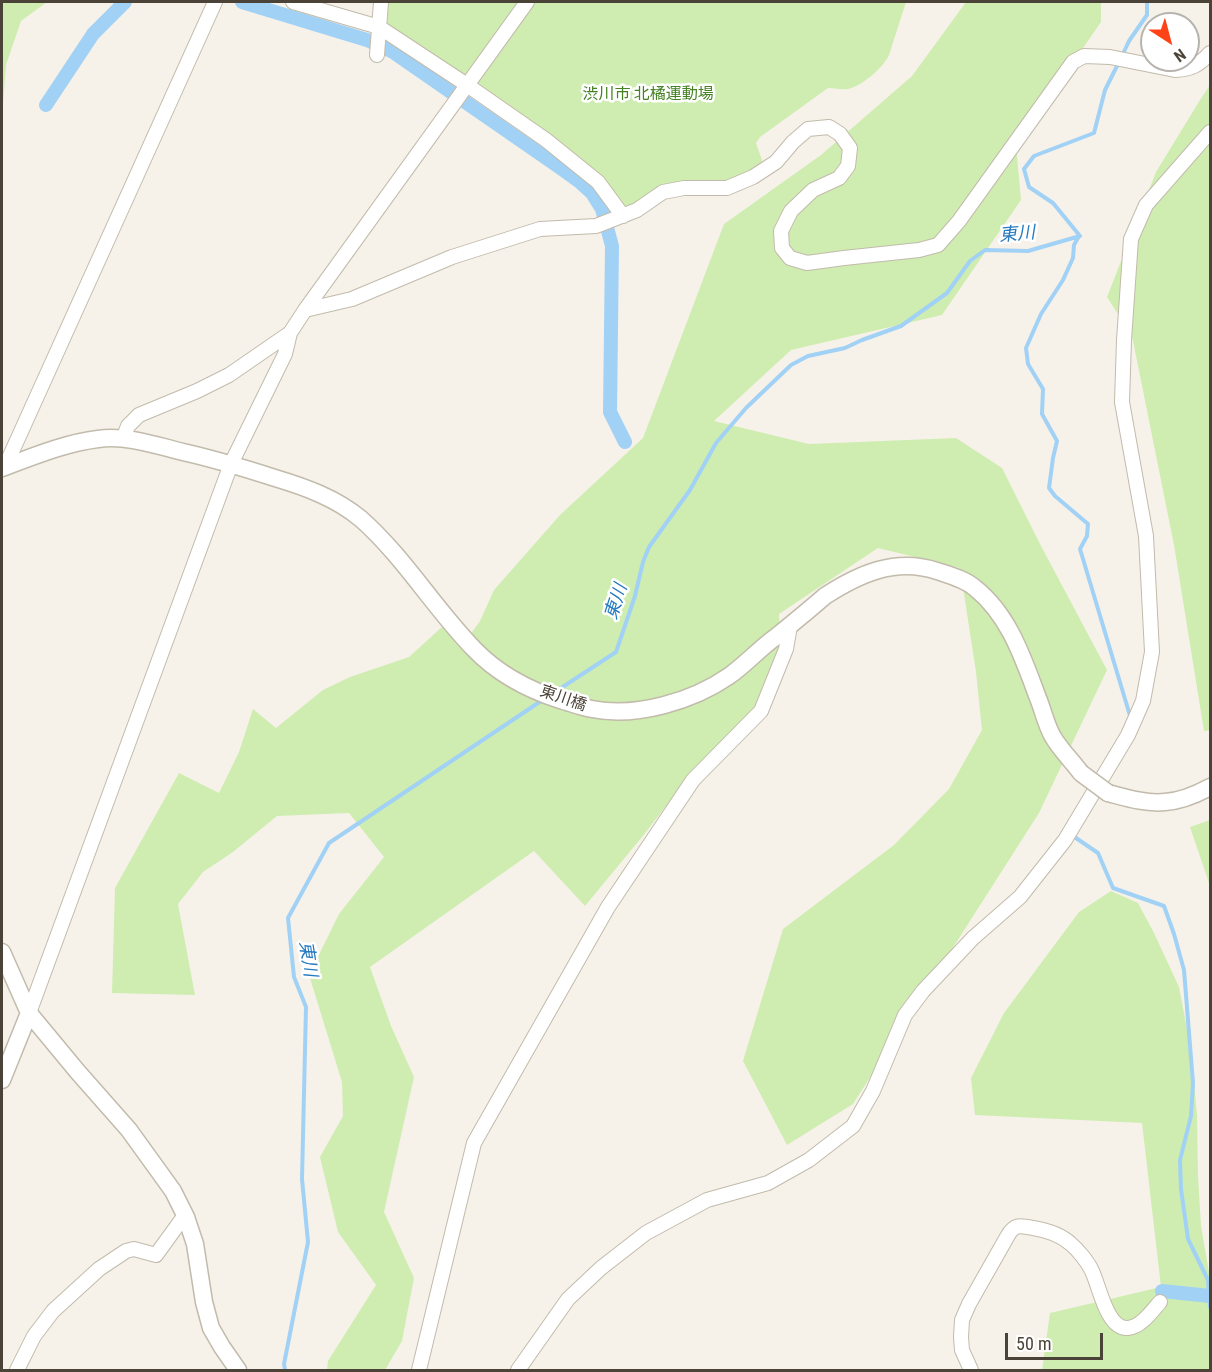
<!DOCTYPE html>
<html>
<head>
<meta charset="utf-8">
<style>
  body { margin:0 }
  #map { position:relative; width:1212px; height:1372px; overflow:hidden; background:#f6f2ea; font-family:"Roboto Condensed",sans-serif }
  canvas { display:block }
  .frame { position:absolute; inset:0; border:3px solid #4b4337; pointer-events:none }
  .north { position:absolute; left:1140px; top:12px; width:60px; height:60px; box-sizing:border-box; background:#fff; border:2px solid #b7b4af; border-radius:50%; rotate:144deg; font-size:16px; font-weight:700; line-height:24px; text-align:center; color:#4b4337 }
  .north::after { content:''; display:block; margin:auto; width:21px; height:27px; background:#ff4217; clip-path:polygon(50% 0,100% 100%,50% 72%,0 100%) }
  .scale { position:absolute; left:1005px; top:1333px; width:98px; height:27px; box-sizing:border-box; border:3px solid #4b4337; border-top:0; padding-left:8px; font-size:18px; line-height:21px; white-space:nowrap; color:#4b4337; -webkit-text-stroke:4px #fff; paint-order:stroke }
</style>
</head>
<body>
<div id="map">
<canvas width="1212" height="1372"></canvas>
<div class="frame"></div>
<div class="north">N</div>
<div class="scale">50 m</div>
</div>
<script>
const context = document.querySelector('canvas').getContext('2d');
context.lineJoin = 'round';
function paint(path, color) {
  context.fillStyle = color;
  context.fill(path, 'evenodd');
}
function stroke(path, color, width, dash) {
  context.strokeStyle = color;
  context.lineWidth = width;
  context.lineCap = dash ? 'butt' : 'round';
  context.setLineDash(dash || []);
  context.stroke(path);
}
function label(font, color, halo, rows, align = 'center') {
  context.font = font + ' "Roboto Condensed","Noto Sans JP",sans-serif';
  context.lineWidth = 5;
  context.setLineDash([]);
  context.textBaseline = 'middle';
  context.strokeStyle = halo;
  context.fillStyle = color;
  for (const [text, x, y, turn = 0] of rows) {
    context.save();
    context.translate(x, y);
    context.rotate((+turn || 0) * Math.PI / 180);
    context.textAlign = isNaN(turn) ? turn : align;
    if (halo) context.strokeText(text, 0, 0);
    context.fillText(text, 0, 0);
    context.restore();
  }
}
paint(new Path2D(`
  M2 2H47L21 21 6 65 2 118Z
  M386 2H906L889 55C883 68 862 86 848 89 842 90 835 88 828 88L760 137 756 143 763 163 740 179 723 185 689 183 630 208H621L598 175 385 25Z
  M966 2H1101V22L1016 145 1021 200 942 315 791 350 714 421 809 444 956 438 1002 468 1040 544 1107 670 1039 813 853 1104 787 1145 743 1061 783 929 894 845 949 789 982 730 976 672 960 568 878 548 779 614 781 658 758 708 690 775 642 837 585 906 534 851 370 967 391 1026 414 1077 384 1212 414 1278 402 1341 385 1370H327L328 1361 376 1285 338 1232 320 1157 343 1116 342 1082 309 975 339 914 384 857 349 813 277 816 233 852 203 872 178 904 195 995 112 993 115 888 179 773 219 793 239 752 253 709 276 728 323 690 350 677 409 657 443 626 485 671 490 666 470 635 480 621 494 590 560 515 643 438 724 224 821 155 912 76Z
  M1210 85V730L1204 731 1174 545 1132 336 1107 297 1156 172 1200 100Z
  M1210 820V886L1190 827Z
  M1111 891 1138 903 1154 933 1179 987 1191 1050 1197 1115 1198 1176 1201 1226 1210 1278V1370H1042L1050 1313 1161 1287 1142 1123 975 1115 971 1078 1004 1013 1079 912Z`), '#cfedb0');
stroke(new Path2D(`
  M1122 56 1129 41 1147 15V2
  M1079 236 1074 245 1073 258 1063 280 1041 314 1026 348 1028 364 1043 389 1042 414 1057 441 1053 458 1049 488 1055 496 1088 524 1087 536 1080 549 1131 719
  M1080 236 1053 203 1029 187 1024 169 1034 156 1094 133 1105 90 1119 62
  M555 692 616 652 635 596 643 562 649 547 690 490 716 443 746 408 791 365 808 356 845 348 862 340 901 326 947 293 970 261 985 250 1028 251 1080 236
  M1074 834 1073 836 1098 853 1113 888 1164 906 1174 934 1184 970 1193 1083 1191 1116 1180 1160 1181 1189 1188 1239 1208 1280 1210 1307
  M285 1370 284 1364 308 1242 302 1179 306 1007 294 977 288 918 329 843 544 699`), '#a2d1f6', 4);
stroke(new Path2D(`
  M242 2 367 40 393 52 562 169 580 182 592 193 602 209 612 246 610 412 625 442
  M46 105 93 34 125 2
  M1162 1291 1210 1296`), '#a2d1f6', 14);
const minor = new Path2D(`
  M293 2 379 27 467 85 546 140 598 182 623 216
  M377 55 381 2
  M305 310 352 299 452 257 540 229 596 226 637 210 663 192 684 188H727L753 177 776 162 793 142 808 129 829 127 840 134 850 148 848 166 839 178 813 190 791 211 781 231 782 248 790 258 807 263 844 258 919 250 938 245 959 221 1073 62 1084 56 1110 57 1175 70C1192 69 1199 65 1210 53
  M123 439 128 426 139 415 197 391 229 375 290 333
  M5 467 215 2
  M29 1013 231 464 285 354 290 333 305 310 527 2
  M17 1370 34 1336 53 1311 99 1269 126 1251 134 1249 156 1255 185 1215
  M419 1370 474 1143 608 907 693 780 761 711 786 649 790 626
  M518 1370 568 1299 601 1268 646 1233 707 1200 768 1183 809 1160 853 1126 873 1091 905 1015 923 991 973 938 1020 897 1065 840 1128 735 1143 701 1152 652 1146 536 1122 402 1124 340 1131 239 1146 205 1210 132
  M971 1370 962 1350 961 1337 962 1320 969 1304 1007 1237C1014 1224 1019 1225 1033 1228 1046 1230 1061 1235 1071 1244 1078 1250 1087 1261 1091 1269 1099 1283 1106 1330 1128 1328 1141 1327 1152 1311 1160 1302`);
const tertiary = new Path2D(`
  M2 468C32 457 65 443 98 439 126 435 155 445 183 452 214 459 244 468 275 478 305 487 336 498 361 519 404 557 434 608 474 649 497 673 529 690 560 700 571 703 581 707 592 709 636 718 693 701 729 676 746 664 760 648 777 636 793 623 809 610 825 596 859 574 896 557 937 571 949 575 965 579 975 588 1009 615 1023 658 1038 698 1043 710 1046 725 1053 737 1060 749 1072 761 1081 773
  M1108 793C1127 798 1146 804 1165 802 1180 801 1197 794 1210 787
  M2 952 29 1013 77 1071 129 1130 173 1191 186 1217 195 1244 204 1302 211 1328 222 1347 238 1370
  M2 1080 29 1013`);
stroke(minor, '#c2bbab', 16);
stroke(tertiary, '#c2bbab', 19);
stroke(minor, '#fff', 14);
stroke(tertiary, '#fff', 16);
const tertiaryBridge = new Path2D(`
  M1081 773 1108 793`);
stroke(tertiaryBridge, '#c2bbab', 19, []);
stroke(tertiaryBridge, '#fff', 16);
label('16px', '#458224', '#fff', [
  ["渋川市 北橘運動場",648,95]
]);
label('16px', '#4b4337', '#fff', [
  ["東川橋",563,699,19]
]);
label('italic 18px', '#267ac0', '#fff', [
  ["東川",1017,235,-5],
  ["東川",617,602,-72],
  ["東川",307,959,81]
]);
</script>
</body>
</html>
